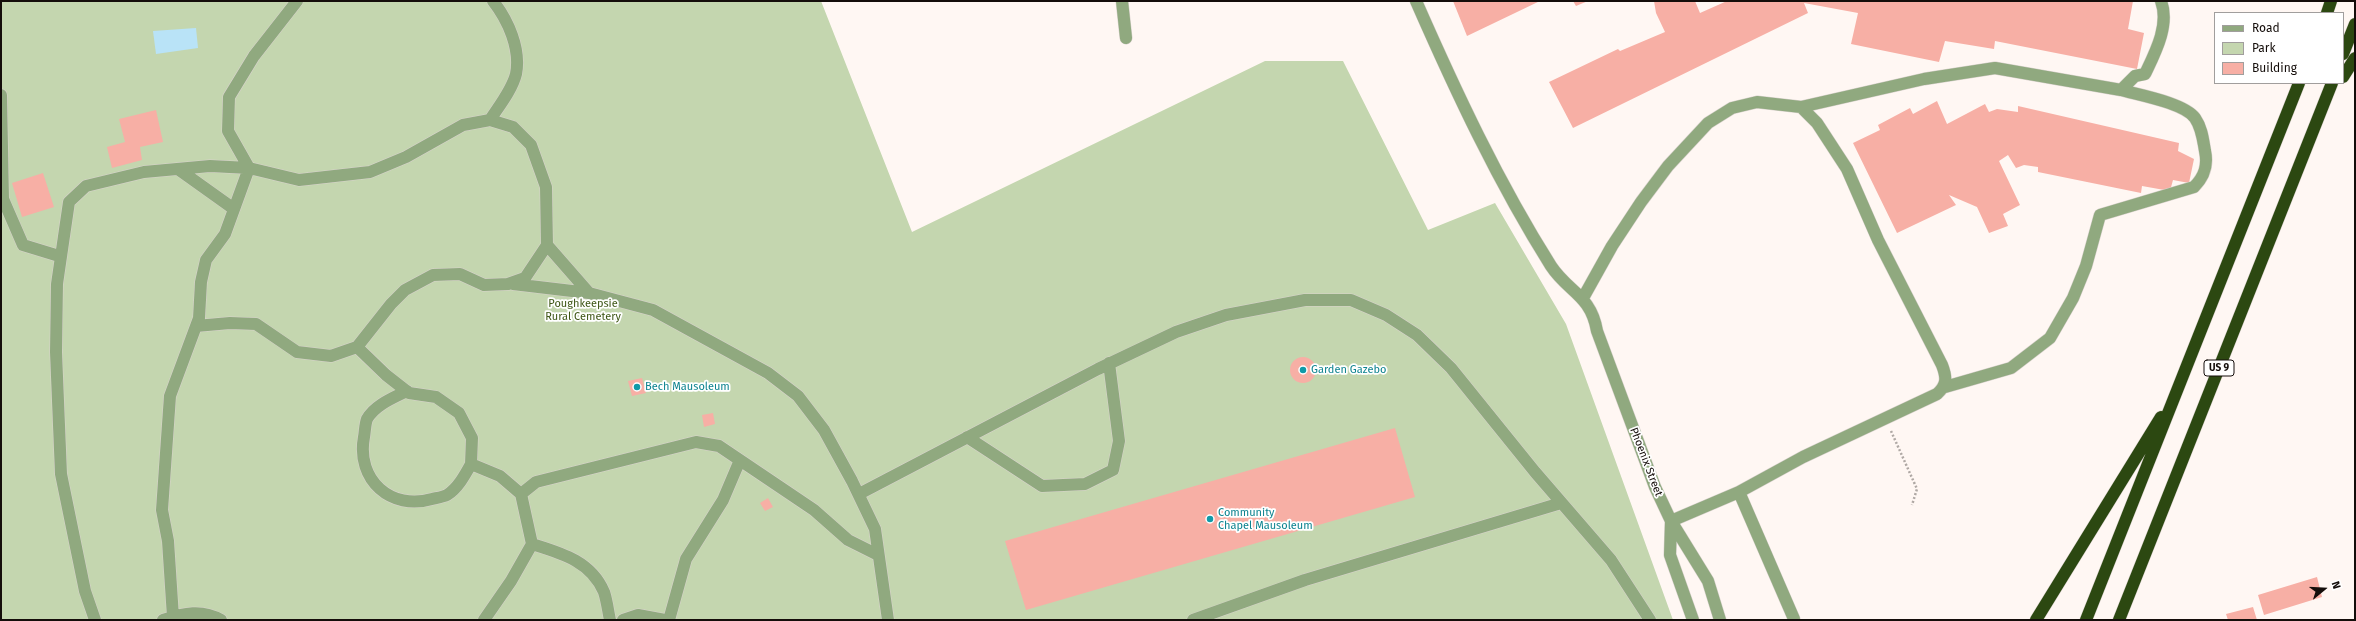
<!DOCTYPE html>
<html>
<head>
<meta charset="utf-8">
<style>
  body { margin:0 }
  #map { position:relative; width:2356px; height:621px; overflow:hidden; background:#fff7f3; font-family:"Fira Sans",sans-serif }
  canvas { display:block }
  .frame { position:absolute; inset:0; border:2px solid #140d0a; pointer-events:none }
  .legend { position:absolute; left:2214px; top:12px; width:130px; height:72px; box-sizing:border-box; background:#fff; border:1px solid #a19e9d; margin:0; padding:5px 7px; list-style:none; font-size:12px; color:#140d0a }
  .legend li { display:flex; align-items:center; gap:8px; height:20px }
  .legend b { width:20px; border:1px solid #a19e9d }
  .north { position:absolute; left:2304px; top:569px; width:40px; height:40px; -webkit-text-stroke:3px #fff; paint-order:stroke; rotate:72deg; font-size:11px; font-weight:700; line-height:16px; text-align:center; color:#140d0a }
  .north::after { content:''; display:block; margin:auto; width:14px; height:18px; background:#140d0a; clip-path:polygon(50% 0,100% 100%,50% 72%,0 100%) }
</style>
</head>
<body>
<div id="map">
<canvas width="2356" height="621"></canvas>
<div class="frame"></div>
<ul class="legend">
<li><b style="height:5px;background:#90a97f"></b>Road</li>
<li><b style="height:11px;background:#c4d6af"></b>Park</li>
<li><b style="height:11px;background:#f7afa5"></b>Building</li>
</ul>
<div class="north">N</div>
</div>
<script>
const context = document.querySelector('canvas').getContext('2d');
context.lineJoin = 'round';
function paint(path, color) {
  context.fillStyle = color;
  context.fill(path, 'evenodd');
}
function stroke(path, color, width, dash) {
  context.strokeStyle = color;
  context.lineWidth = width;
  context.lineCap = dash ? 'butt' : 'round';
  context.setLineDash(dash || []);
  context.stroke(path);
}
function label(font, color, halo, rows, align = 'center') {
  context.font = font + ' "Fira Sans",sans-serif';
  context.lineWidth = 3.5;
  context.setLineDash([]);
  context.textBaseline = 'middle';
  context.strokeStyle = halo;
  context.fillStyle = color;
  for (const [text, x, y, turn = 0] of rows) {
    context.save();
    context.translate(x, y);
    context.rotate((+turn || 0) * Math.PI / 180);
    context.textAlign = isNaN(turn) ? turn : align;
    if (halo) context.strokeText(text, 0, 0);
    context.fillText(text, 0, 0);
    context.restore();
  }
}
paint(new Path2D(`
  M1 1H821L912 232 1265 61H1343L1428 230 1495 203 1566 324 1673 620H1Z`), '#c4d6af');
paint(new Path2D(`
  M196 28 198 48 156 54 153 31Z`), '#b9e3f7');
paint(new Path2D(`
  M1453 1H1540L1467 36Z
  M1573 1H1588L1576 6Z
  M1654 1H1695L1700 13 1727 1H2133L2128 29 2144 33 2137 69 1995 41 1994 49 1945 41 1939 62 1851 44 1858 13 1804 3 1808 13 1573 128 1549 82 1618 49 1620 51 1665 32 1656 13Z
  M1937 101 1947 124 1985 104 1989 112 1997 109 2018 112V106L2179 143 2178 151 2194 159 2189 183 2173 180 2170 191 2142 186 2141 193 2038 172V167L2024 165 2016 168 2008 155 1999 161 2020 205 2003 214 2008 226 1989 233 1977 207 1949 195 1956 205 1897 233 1853 143 1880 130 1878 125 1910 108 1913 114Z
  M156 110 163 142 140 147 142 160 112 168 107 147 125 142 119 119Z
  M43 173 54 207 22 217 12 183Z
  M1290 370a13 13 0 1 1 26 0a13 13 0 1 1-26 0Z
  M642 378 646 393 632 396 628 381Z
  M713 413 715 424 704 427 702 415Z
  M1395 428 1415 497 1026 610 1005 541Z
  M768 498 773 507 765 511 760 503Z
  M2317 577 2322 597 2264 615 2258 595Z
  M2253 607 2257 620H2228L2226 614Z`), '#f7afa5');
const minor = new Path2D(`
  M1122 1 1126 38
  M1416 1C1456 92 1498 182 1551 266 1568 292 1591 295 1597 331L1655 487 1671 521 1708 581 1720 620
  M1 95 3 199 23 245 59 256
  M1801 107 1924 79 1995 68 2121 90 2135 76 2145 74C2155 53 2170 25 2161 1
  M490 120C499 106 512 90 516 74 521 49 508 20 493 1
  M178 169 234 209
  M513 284 589 293
  M1583 298 1612 246 1641 202 1668 166 1708 123 1732 108 1757 102 1801 107 1817 123 1847 169 1878 240 1942 365C1947 378 1947 385 1937 394L1803 457 1739 492 1671 521
  M196 326 230 323 256 324 297 352 331 356 357 347 391 304 405 290 433 275 460 274 484 285 508 284 525 278 547 245
  M357 347 386 375 409 393 436 397 459 413 472 438 471 464 500 476 521 494 532 544 511 581 484 620
  M1945 387 2011 368 2050 338 2073 298 2086 266 2100 215 2194 187C2205 176 2208 165 2205 151 2203 140 2202 128 2195 118 2184 103 2139 95 2121 90
  M407 391C393 398 375 405 367 419 365 424 365 432 364 437 356 480 391 511 432 499 436 498 443 497 447 495 458 488 465 475 471 464
  M967 437 1042 486 1085 484 1113 470 1119 441 1109 363
  M1739 492 1794 619
  M521 494 536 482 696 442 719 446 814 510 848 540 878 555
  M859 494 1098 369 1176 332 1226 315 1305 300H1351L1386 315 1417 335 1451 368 1535 472 1611 560 1650 620
  M1671 521 1670 555 1693 620
  M532 544C561 553 591 561 604 592 607 601 608 611 610 620
  M173 617 168 541 162 510 170 396 199 318 201 282 206 260 225 234 249 168 228 131 229 97 254 56 297 1
  M95 620 85 591 61 474 56 352 57 284 69 202 86 186 144 172 210 166 249 168 299 180 370 172 406 157 463 125 490 120 513 127 531 145 546 187 547 245 589 293 653 310 768 373 798 396 824 430 852 481 875 529 888 620
  M163 620C184 613 202 609 221 620
  M623 620 638 615 665 620
  M669 620 686 559 723 500 740 460
  M1193 620 1305 580 1561 503`);
const highway = new Path2D(`
  M2327 13 2331 1
  M2343 54 2355 24
  M2343 77 2355 58
  M2036 620 2161 417
  M2086 620 2299 83
  M2119 620 2332 83`);
stroke(minor, '#d9d2ce', 13);
stroke(highway, '#d9d2ce', 13);
stroke(new Path2D(`
  M1891 431 1917 489 1912 505`), '#afa8a4', 2.5, [2, 2]);
stroke(minor, '#90a97f', 12);
stroke(highway, '#2c4811', 12);
for (const [x, y, r, color] of [
  [1303,370,4,"#0f9aa8"],
  [637,387,4,"#0f9aa8"],
  [1210,519,4,"#0f9aa8"]
]) {
  const dot = new Path2D();
  dot.arc(x, y, r, 0, 2 * Math.PI);
  context.fillStyle = color;
  context.fill(dot);
  stroke(dot, '#fff', 1.5);
}
for (const [x, y, w] of [
  [2219,368,30]
]) {
  const box = new Path2D();
  box.roundRect(x - w / 2, y - 8, w, 16, 3);
  context.fillStyle = '#fff';
  context.fill(box);
  stroke(box, '#140d0a', 1);
}
label('bold 10px', '#140d0a', null, [
  ["US 9",2219,368]
]);
label('11px', '#3e5616', '#fff', [
  ["Poughkeepsie",583,304],
  ["Rural Cemetery",583,317]
]);
label('11px', '#0d838f', '#fff', [
  ["Garden Gazebo",1311,370],
  ["Bech Mausoleum",645,387],
  ["Community",1218,513],
  ["Chapel Mausoleum",1218,526]
], 'left');
label('11px', '#140d0a', '#fff', [
  ["Phoenix Street",1646,462,69]
]);
</script>
</body>
</html>
